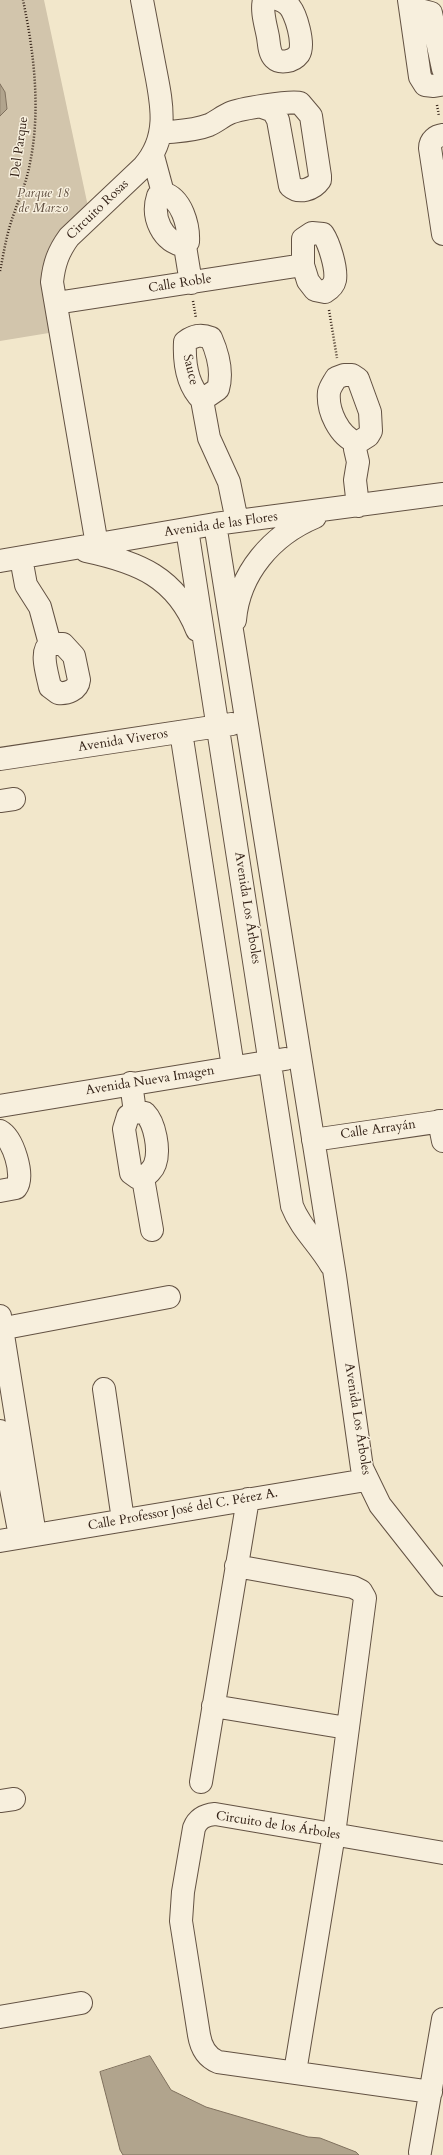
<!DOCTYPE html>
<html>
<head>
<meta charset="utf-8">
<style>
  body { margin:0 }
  canvas { display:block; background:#f2e7cb }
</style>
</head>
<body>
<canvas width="443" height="2155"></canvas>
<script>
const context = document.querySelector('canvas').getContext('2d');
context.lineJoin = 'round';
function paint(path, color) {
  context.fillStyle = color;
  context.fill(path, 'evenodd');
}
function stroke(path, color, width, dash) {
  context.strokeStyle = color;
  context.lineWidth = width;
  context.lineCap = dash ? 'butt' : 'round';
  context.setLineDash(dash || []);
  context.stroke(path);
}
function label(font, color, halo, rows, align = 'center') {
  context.font = font + ' Cardo,serif';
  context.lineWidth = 3;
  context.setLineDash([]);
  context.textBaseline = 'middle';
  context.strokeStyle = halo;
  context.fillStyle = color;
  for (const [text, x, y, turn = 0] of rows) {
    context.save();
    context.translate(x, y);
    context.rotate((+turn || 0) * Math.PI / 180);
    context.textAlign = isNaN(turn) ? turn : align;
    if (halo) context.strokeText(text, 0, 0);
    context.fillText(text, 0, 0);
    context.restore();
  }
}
paint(new Path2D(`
  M0 0H44L90 216 60 250 61 331 0 341V116L7 109 5 92 0 84Z`), '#d2c5ac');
const water = new Path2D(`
  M0 84 5 92 7 109 0 116Z
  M150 2056 171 2090 206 2107 308 2137 320 2138 356 2152 359 2155H123L120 2150 100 2072Z`);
paint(water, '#b1a48d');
stroke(water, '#7f705d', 1);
const minor = new Path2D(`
  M264 0C261 11 266 26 268 37 269 43 269 53 274 58 280 64 293 62 299 54 305 45 296 12 288 5 286 3 283 1 280 0
  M409 0 420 77 425 85 434 86 440 85 443 81
  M410 0 416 9 431 13 443 69
  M160 133C176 131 194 131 209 125 216 122 223 116 230 113 239 109 292 100 300 103L311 116 312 123 320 176V180C313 190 299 194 290 186L278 120 273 111 262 107
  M443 135C436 136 430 140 430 148L443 234
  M153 156 163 193
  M185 246C162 242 151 217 158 196L163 193C182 198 189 226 188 242L185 246 191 283
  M56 303 303 265V239L312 233 323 234C329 243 337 268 335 280 334 285 330 289 325 292L315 290 308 281 303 265
  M202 400C187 385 184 362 185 342 194 335 201 334 211 338 218 354 223 372 218 389L202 400 209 438 229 482 237 521
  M357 443C339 436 327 411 329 392 330 387 334 382 336 378L344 375H352L358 379 370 412 371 431 368 436 357 443 355 449 358 462 355 480 358 506
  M215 524 335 1276 362 1468 380 1505 443 1585
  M187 529 292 1206C301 1229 319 1244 331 1265
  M97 545 52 282C54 264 58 252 69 237L143 167C171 136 161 100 154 63 150 42 146 21 142 0
  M86 551C138 562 176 577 197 630
  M21 558 26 585 40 607 50 644C39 651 48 676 50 687L58 693C67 694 78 690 79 680L74 656 63 644H50
  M0 561 215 524 443 494
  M235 620C239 573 272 535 315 517
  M181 732 233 1067
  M0 759 232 724
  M0 801 14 799
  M131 1083 135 1112 145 1113C155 1123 160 1150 155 1164 153 1170 148 1174 143 1178L152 1230
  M0 1106 285 1059
  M135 1112 128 1116 124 1129 131 1173 138 1178H143
  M439 1121 443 1141
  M0 1131C13 1138 25 1176 16 1188L0 1191
  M313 1140 443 1121
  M0 1316 35 1535
  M0 1329 169 1297
  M104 1389 123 1520
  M0 1431 20 1536
  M0 1541 366 1480
  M236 1566 353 1587 361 1591 365 1598 334 1834 295 2072
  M213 1706 347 1728
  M201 1782 248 1499
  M0 1801 14 1799
  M0 2017 81 2003
  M431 2092 218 2062C206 2057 201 2047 199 2035L181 1921 183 1892 194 1828C198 1818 205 1815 215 1814L443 1853
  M420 2152 443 2019`);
stroke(minor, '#635243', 24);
stroke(new Path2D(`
  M437 105 439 116
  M0 271C3 257 5 243 9 229 15 207 26 186 30 163 41 110 34 52 23 0
  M193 301 196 318
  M329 310 337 358`), '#332116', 2.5, [1, 2]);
stroke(minor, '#f7efdd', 22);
label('13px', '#332116', '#f7efdd', [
  ["Del Parque",20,147,-82],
  ["Circuito Rosas",98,210,-44],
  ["Calle Roble",180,284,-9],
  ["Sauce",190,370,77],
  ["Avenida de las Flores",221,525,-8],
  ["Avenida Viveros",123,741,-9],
  ["Avenida Los Árboles",247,908,81],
  ["Avenida Nueva Imagen",150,1081,-9],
  ["Calle Arrayán",378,1130,-8],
  ["Avenida Los Árboles",357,1419,81],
  ["Calle Professor José del C. Pérez A.",183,1510,-10],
  ["Circuito de los Árboles",278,1826,9]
]);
label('italic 13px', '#635243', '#f7efdd', [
  ["Parque 18",43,194],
  ["de Marzo",43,209]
]);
</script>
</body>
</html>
